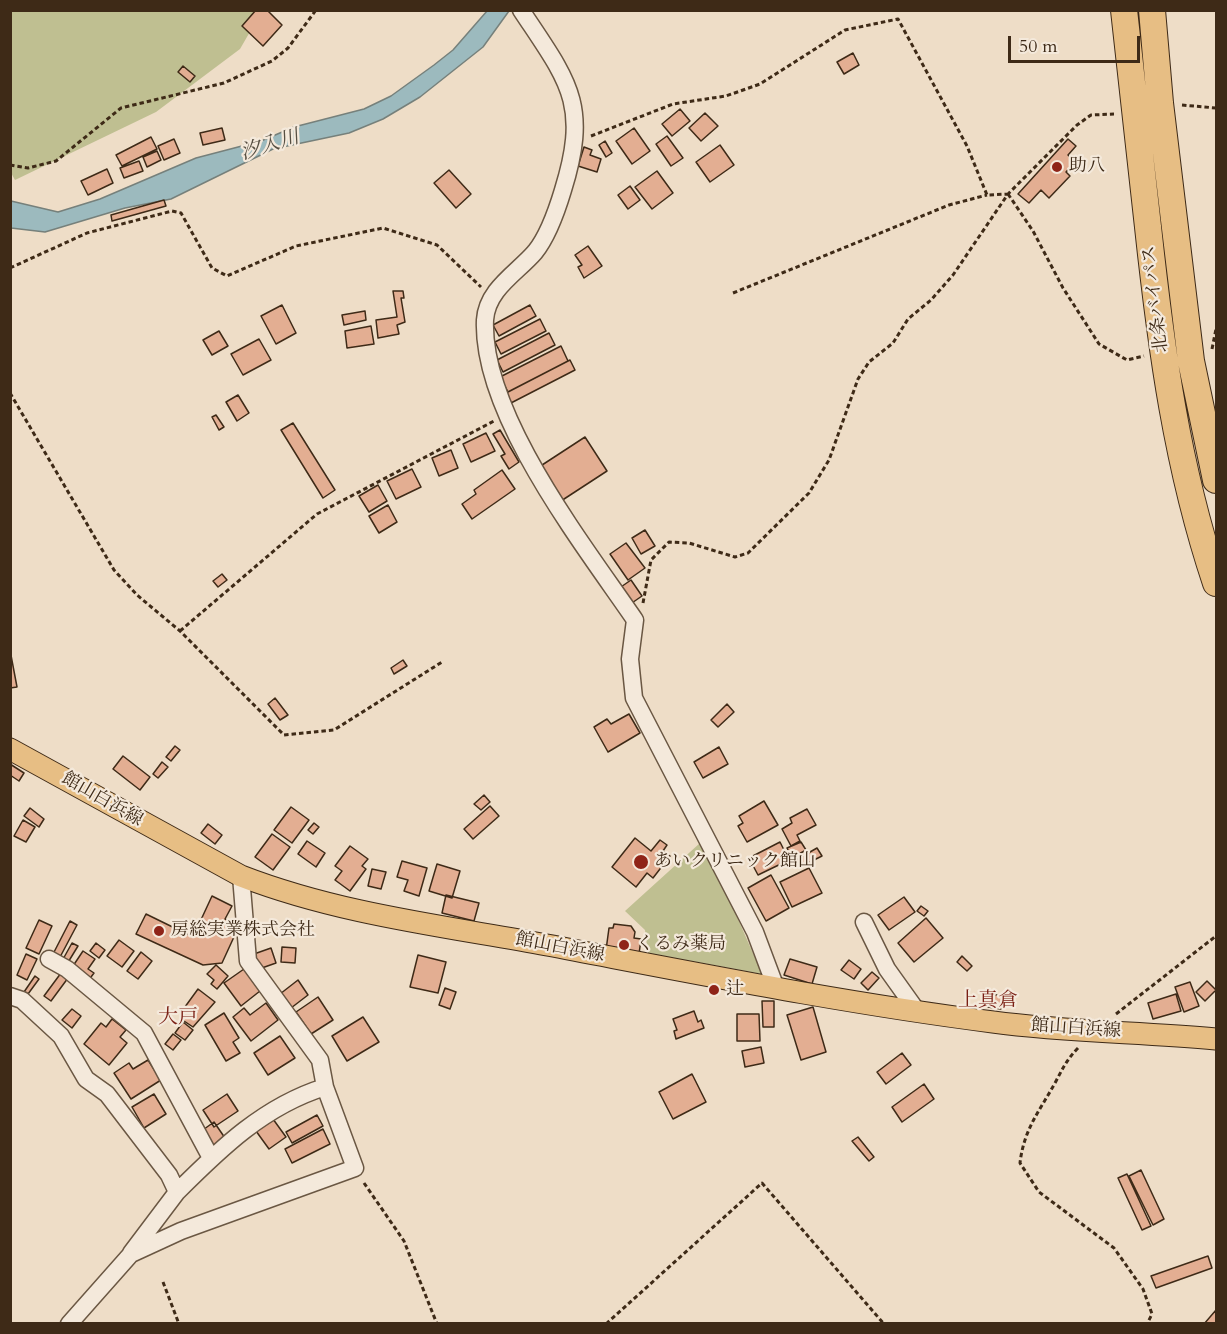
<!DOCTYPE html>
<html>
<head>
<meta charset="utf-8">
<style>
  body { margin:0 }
  #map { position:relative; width:1227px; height:1334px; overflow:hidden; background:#eeddc7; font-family:Cardo,serif }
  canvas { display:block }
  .frame { position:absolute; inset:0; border:12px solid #3e2a17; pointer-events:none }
  .scale { position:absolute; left:1008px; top:36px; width:132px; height:27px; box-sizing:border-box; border:3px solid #3e2a17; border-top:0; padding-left:8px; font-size:18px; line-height:21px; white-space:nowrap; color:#3e2a17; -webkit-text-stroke:4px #f4e9db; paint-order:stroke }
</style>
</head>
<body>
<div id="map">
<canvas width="1227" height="1334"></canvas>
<div class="frame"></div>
<div class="scale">50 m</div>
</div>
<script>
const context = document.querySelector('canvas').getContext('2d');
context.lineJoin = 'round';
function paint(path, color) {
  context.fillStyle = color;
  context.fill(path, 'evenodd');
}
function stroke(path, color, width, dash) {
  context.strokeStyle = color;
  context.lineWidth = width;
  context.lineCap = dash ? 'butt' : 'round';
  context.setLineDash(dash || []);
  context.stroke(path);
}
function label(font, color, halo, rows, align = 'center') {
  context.font = font + ' Cardo,"Noto Serif JP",serif';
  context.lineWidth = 4.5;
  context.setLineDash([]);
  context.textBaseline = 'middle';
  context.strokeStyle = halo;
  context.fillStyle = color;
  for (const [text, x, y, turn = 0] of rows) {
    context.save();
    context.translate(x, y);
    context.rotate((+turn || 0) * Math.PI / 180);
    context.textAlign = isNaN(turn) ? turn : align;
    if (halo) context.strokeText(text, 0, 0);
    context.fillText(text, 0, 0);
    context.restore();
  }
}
paint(new Path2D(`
  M10 11H262L240 49 156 112 15 180 10 171Z
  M700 843 724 887 762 974 648 953 645 930 625 911Z`), '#bfbf91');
const water = new Path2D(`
  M487 11H509L483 47 420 97 383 119 349 133 273 149 171 199 125 208 45 232 11 228V201L58 212 100 199 196 158 261 141 294 127 364 109 391 96 434 65 453 50Z`);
paint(water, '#9cbabe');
stroke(water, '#76807b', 1.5);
const building = new Path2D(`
  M256 10H267L282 25 263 46 242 26Z
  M853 53 859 65 844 74 837 62Z
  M183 66 195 76 190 82 178 72Z
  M680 109 690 121 672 136 662 124Z
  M705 113 718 126 701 141 689 128Z
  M222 128 225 140 203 145 200 133Z
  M634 128 650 151 632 164 616 141Z
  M667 136 683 158 671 166 656 144Z
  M151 137 157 149 122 166 116 155Z
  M174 139 180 153 164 160 158 146Z
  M1068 139 1076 146 1068 155 1075 162 1066 172 1070 176 1049 198 1041 190 1029 203 1018 194Z
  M605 141 612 153 606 157 599 145Z
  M720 145 734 165 710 182 696 162Z
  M584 147 592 150 590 155 601 159 597 172 578 166Z
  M157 151 161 160 147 167 143 157Z
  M139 161 143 171 124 178 120 168Z
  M107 169 113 183 88 195 81 181Z
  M449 170 471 194 456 208 434 183Z
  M657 171 673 193 652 209 635 187Z
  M630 186 640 200 628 209 618 195Z
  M164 200 166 206 112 221 111 215Z
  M588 246 602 266 584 278 578 267 582 265 575 255Z
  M393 291H403L404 298H401L405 322 397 325 399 334 378 338 376 320 397 317Z
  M282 305 296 333 276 344 261 316Z
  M530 305 536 316 499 336 493 325Z
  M365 311 366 320 344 325 342 315Z
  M540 319 546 331 501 354 495 342Z
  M371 326 374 344 347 348 345 331Z
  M219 331 228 346 212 355 203 340Z
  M549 333 555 345 503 372 497 360Z
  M259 339 271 360 243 375 231 354Z
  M561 346 568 361 508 392 500 377Z
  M570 360 575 370 509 404 504 394Z
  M238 395 249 413 237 421 226 402Z
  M216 415 224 427 219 430 212 417Z
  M293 423 335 490 323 498 281 430Z
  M500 430 519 462 509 469 501 456 505 454 493 434Z
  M486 433 495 451 471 462 463 444Z
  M585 437 607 471 561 501 539 467Z
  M451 450 458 468 439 476 432 458Z
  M412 469 421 487 396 499 387 481Z
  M502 470 515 489 472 519 462 504 476 494 474 490Z
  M378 485 387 501 369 512 359 496Z
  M388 505 397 522 379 533 369 516Z
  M645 530 655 546 641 554 632 538Z
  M626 543 645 568 628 580 610 554Z
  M222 574 227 580 218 587 213 581Z
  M631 580 642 596 629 605 618 589Z
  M10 650 17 687 10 688Z
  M403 660 407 666 394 674 391 668Z
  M275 698 288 715 280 720 268 704Z
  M727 704 734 712 718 727 711 720Z
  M629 714 640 733 608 752 594 727 607 719 611 724Z
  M175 746 180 750 171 761 166 757Z
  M719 747 728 764 703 778 694 762Z
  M123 756 150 777 140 790 113 769Z
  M162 762 168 767 158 778 153 774Z
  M10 764 24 773 19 781 10 775Z
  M484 795 490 802 481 810 474 804Z
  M764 801 778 825 747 842 738 826 743 823 739 816Z
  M490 806 499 816 473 839 464 829Z
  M291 807 309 820 292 843 274 830Z
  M30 808 44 819 39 827 24 816Z
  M807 809 816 825 797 835 800 841 791 846 782 829 792 823 790 818Z
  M23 820 35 827 26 842 14 836Z
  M314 823 319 827 313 834 308 830Z
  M208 824 222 835 215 844 201 833Z
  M272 834 290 847 273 870 255 857Z
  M635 838 651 851 660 840 667 845 663 851 670 856 653 878 647 873 636 887 612 867Z
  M307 841 325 853 316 867 298 854Z
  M780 842 789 860 758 875 749 858Z
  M801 842 806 850 792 858 787 848Z
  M350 846 368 859 362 866 366 869 350 891 335 880 342 871 335 866Z
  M817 848 822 856 800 867 796 860Z
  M402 861 427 868 419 896 404 891 408 880 397 877Z
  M437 864 460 871 452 898 429 891Z
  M809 868 822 893 792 907 780 882Z
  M372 869 386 872 381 889 368 886Z
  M771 875 789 908 766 921 748 888Z
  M446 895 479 903 474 921 442 913Z
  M212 896 232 906 225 919 239 926 222 963 203 965 136 934 146 914 193 937Z
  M904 897 915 912 889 930 878 915Z
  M921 906 928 911 924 916 917 911Z
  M926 918 943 938 914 962 898 943Z
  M39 920 52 926 39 954 26 948Z
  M70 921 77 925 59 959 52 956Z
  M614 924 631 926 635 932 634 938 641 939 639 954 606 950 609 928H613Z
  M119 940 134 951 122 967 107 956Z
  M72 943 78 946 67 964 62 961Z
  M96 943 105 950 99 958 90 951Z
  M282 947 296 948 295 963 281 962Z
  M271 948 276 963 259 969 254 954Z
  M83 951 95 959 88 969 94 973 88 981 71 969Z
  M141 952 152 961 138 979 127 971Z
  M26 954 37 959 27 980 17 975Z
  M418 955 446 962 438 993 410 987Z
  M962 956 972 966 967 971 957 962Z
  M790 959 817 967 812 984 784 975Z
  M849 960 861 969 854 979 841 970Z
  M216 965 228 976 217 989 211 984 214 980 207 974Z
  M244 969 260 991 241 1006 224 983Z
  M872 972 879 978 868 990 861 983Z
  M61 973 68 978 51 1001 44 996Z
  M35 976 39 979 28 994 24 992Z
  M298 980 308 995 291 1008 280 994Z
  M1207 981 1216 990 1205 1001 1196 992Z
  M1190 982 1199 1006 1184 1012 1175 987Z
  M445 988 456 992 450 1009 439 1005Z
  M198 989 215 1002 193 1027 181 1019 185 1013 182 1011Z
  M990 994 1003 996 1001 1009 988 1007Z
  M1176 994 1181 1011 1153 1019 1148 1003Z
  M318 997 333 1020 311 1034 296 1012Z
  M762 1001H774V1027H763Z
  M266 1003 278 1020 251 1041 233 1017 244 1008 250 1015Z
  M813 1007 826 1052 801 1060 787 1015Z
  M72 1009 81 1016 72 1028 62 1020Z
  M694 1011 698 1022 701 1020 704 1028 676 1039 674 1031 677 1030 673 1019Z
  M224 1013 239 1038 233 1042 240 1053 226 1061 205 1025Z
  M737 1014H759L760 1041H737Z
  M363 1017 379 1042 347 1061 332 1036Z
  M112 1019 126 1030 120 1037 127 1043 109 1065 84 1044 101 1023 106 1027Z
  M183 1022 193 1030 185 1040 175 1033Z
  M173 1034 181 1040 173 1050 165 1044Z
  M280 1036 295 1058 268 1075 254 1053Z
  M761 1047 764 1063 745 1067 742 1051Z
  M902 1053 911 1065 886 1084 877 1072Z
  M148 1060 161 1080 131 1099 114 1073 129 1063 133 1069Z
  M692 1074 706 1102 673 1119 659 1092Z
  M924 1084 934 1099 902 1122 892 1107Z
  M154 1094 166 1114 144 1128 132 1107Z
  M227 1094 238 1111 214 1127 203 1110Z
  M317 1115 323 1126 292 1143 286 1132Z
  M273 1119 286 1137 269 1149 256 1131Z
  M214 1122 225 1138 211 1147 200 1132Z
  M323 1129 330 1144 292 1163 285 1149Z
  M858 1137 874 1157 869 1161 852 1141Z
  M1141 1170 1164 1219 1153 1225 1129 1176Z
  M1127 1174 1151 1226 1142 1230 1118 1178Z
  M1208 1256 1212 1268 1156 1288 1151 1276Z
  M1216 1310V1324H1204Z`);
paint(building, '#e3ae92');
stroke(building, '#3e2a17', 1.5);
const minor = new Path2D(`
  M521 10C568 81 590 103 563 190 557 210 548 236 535 252 517 273 487 289 485 320 481 414 583 544 635 620L630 659 634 698 755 932 776 988
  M864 922 887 969 917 1011
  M49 959 67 969 144 1033 211 1158
  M10 996 22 1000 61 1036 86 1079 107 1094 169 1175 177 1192 131 1253
  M177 1192C221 1148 264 1106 325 1087
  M69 1324 131 1254 181 1231 355 1168 325 1087 320 1060 248 961 241 876`);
const major = new Path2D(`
  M10 749 241 876C339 914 444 926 547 945 695 973 843 1003 993 1022 1067 1032 1142 1032 1216 1039`);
const highway = new Path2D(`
  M1124 10C1132 83 1140 155 1148 227 1161 348 1177 467 1216 583
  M1152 10 1160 103 1191 361 1216 480`);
stroke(minor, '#6a5743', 19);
stroke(major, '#3e2a17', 23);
stroke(highway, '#3e2a17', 28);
stroke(new Path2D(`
  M1182 105 1216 108
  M591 136 673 104 726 96 760 84 845 30 898 19 967 146 987 195 1008 194
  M10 165 28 168 56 161 121 108 224 83 272 61 288 48 316 10
  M1008 194 1033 231 1063 288 1099 344 1127 360 1144 356
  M10 268 87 233 172 211 181 213 212 268 227 276 296 246 383 228 437 245 481 287
  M733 293 949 205 987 195
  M1212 349 1216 329
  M10 393 114 570 137 595 180 631 284 735 334 730 442 662
  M643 603 651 560 669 542 689 543 735 557 748 553 809 493 829 460 858 379 869 362 893 343 908 319 931 300 953 275 1008 194 1077 125 1091 115 1114 114
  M180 631 317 514 494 421
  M1116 1014 1216 936
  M1078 1048C1067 1059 1062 1070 1055 1083 1039 1112 1024 1129 1020 1163L1039 1192 1114 1248 1143 1289 1152 1314 1147 1324
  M364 1183 404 1241 437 1324
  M163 1282 179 1324
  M606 1324 762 1183 884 1324`), '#3e2a17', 3, [4.5, 3]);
stroke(minor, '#f4e9db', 16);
stroke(major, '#e7be84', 21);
stroke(highway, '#e7be84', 26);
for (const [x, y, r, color] of [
  [1057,167,6,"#8f2418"],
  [641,862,8,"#8f2418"],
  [159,931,6,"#8f2418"],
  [624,945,6,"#8f2418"],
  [714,990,6,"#8f2418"]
]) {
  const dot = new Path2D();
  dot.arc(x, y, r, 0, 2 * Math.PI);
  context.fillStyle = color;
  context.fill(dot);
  stroke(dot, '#f4e9db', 2);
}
label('18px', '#3e2a17', '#f4e9db', [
  ["助八",1069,167],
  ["あいクリニック館山",654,862],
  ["房総実業株式会社",171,931],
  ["くるみ薬局",636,945],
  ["辻",726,990]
], 'left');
label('18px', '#3e2a17', '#f4e9db', [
  ["北条バイパス",1156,299,-97],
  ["館山白浜線",102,800,30],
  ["館山白浜線",560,948,11],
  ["館山白浜線",1076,1029,4]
]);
label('italic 20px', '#564e41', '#f4e9db', [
  ["汐入川",270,146,-17]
]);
label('20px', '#7a1f14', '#f4e9db', [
  ["上真倉",988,1001],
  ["大戸",178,1018]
]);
</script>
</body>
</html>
